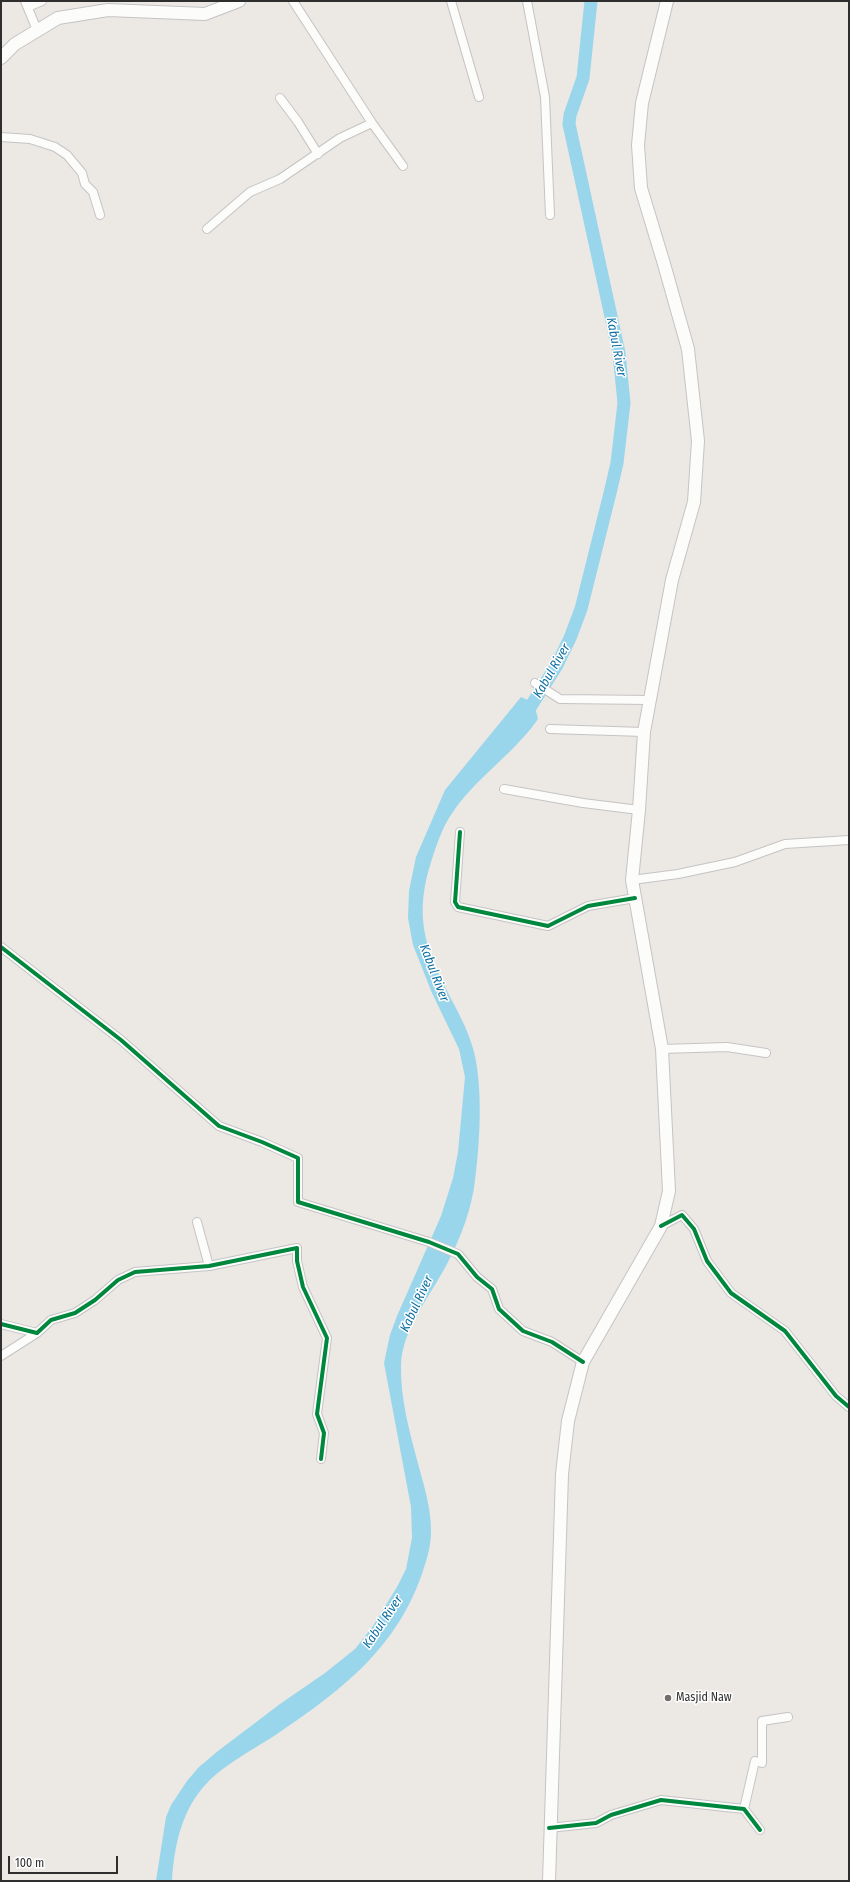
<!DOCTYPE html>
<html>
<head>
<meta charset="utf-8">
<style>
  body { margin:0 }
  #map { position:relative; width:850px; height:1882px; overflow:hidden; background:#ece8e4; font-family:"Fira Sans Condensed",sans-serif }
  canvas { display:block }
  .frame { position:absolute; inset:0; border:2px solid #2e2e2e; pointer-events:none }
  .scale { position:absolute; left:8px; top:1856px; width:110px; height:18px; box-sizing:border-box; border:2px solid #2e2e2e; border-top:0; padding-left:5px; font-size:12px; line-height:14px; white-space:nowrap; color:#2e2e2e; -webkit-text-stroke:3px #fff; paint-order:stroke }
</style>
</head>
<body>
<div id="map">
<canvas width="850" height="1882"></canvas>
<div class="frame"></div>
<div class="scale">100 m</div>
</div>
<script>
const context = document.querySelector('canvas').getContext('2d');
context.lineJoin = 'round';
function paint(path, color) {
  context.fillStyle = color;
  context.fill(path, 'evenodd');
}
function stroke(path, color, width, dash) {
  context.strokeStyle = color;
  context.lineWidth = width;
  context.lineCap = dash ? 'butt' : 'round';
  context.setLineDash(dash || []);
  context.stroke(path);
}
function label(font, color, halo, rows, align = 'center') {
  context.font = font + ' "Fira Sans Condensed",sans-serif';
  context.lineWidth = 3;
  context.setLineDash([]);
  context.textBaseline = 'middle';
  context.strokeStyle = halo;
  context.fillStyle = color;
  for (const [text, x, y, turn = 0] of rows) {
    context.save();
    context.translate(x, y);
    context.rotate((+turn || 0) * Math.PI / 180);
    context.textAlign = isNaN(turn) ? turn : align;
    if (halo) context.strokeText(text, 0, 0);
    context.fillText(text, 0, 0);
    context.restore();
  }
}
paint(new Path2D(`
  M521 697 534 703 538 719C511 758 468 782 445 825 439 837 435 850 431 862 416 909 422 942 444 985 455 1007 468 1028 474 1052 483 1088 480 1143 475 1180 472 1208 461 1237 448 1262 432 1294 402 1328 401 1365 400 1400 411 1437 420 1471 427 1496 435 1524 429 1550 407 1641 347 1687 274 1736 254 1749 224 1765 208 1782 182 1808 174 1846 172 1881H156L166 1817 171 1805 187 1781 199 1767 218 1751 280 1704 325 1673 355 1649 373 1626 397 1587 406 1569 412 1538 411 1507 384 1363 390 1335 397 1316 441 1216 453 1178 458 1152 465 1077 459 1049 432 993 413 945 408 918 409 891 416 857 445 790Z`), '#99d6ec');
stroke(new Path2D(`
  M524 717 557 665 570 638 581 609 611 489 617 463 624 403 619 353 569 124 570 115 583 78 591 1`), '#99d6ec', 13);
const street = new Path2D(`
  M25 1 37 30
  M293 1 372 123 403 166
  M451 1 479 97
  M527 1 545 97 550 215
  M28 7 42 1
  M280 98 298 122 318 154
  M1 137 30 139 55 147 67 155 82 173 85 184 93 192 100 215
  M207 229 250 192 280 179 340 138 372 123
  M535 683 560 699 649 700
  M550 729 644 732
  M504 789 583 803 639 810
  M460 832 455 902 458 907 548 926 588 906 635 898
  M632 880 678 874 735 862 785 844 849 840
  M1 947 121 1040 219 1126 262 1142 298 1158V1202L429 1242 458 1254 477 1277 492 1289 499 1309 523 1331 552 1342 583 1362
  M662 1049 727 1047 766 1053
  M197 1222 209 1266
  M661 1226 682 1215 694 1229 707 1261 731 1293 785 1331 836 1396 849 1407
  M1 1324 37 1333 51 1320 75 1313 95 1300 118 1280 135 1272 209 1266 297 1248V1261L303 1287 327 1338 317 1414 324 1433 321 1459
  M1 1356 37 1333
  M744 1809 755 1761 762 1763V1721L788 1717
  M549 1828 596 1823 611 1815 661 1800 744 1809 760 1830`);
const secondary = new Path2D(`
  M1 58 15 44 58 18 108 10 205 14 239 1
  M549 1881 562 1474 568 1421 583 1362 661 1226 669 1191 662 1049 632 880 639 810 644 732 672 580 694 502 698 441 688 349 664 264 641 188 638 145 642 103 667 1`);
stroke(street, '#c5c4c5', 10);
stroke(secondary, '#c5c4c5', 14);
stroke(street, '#fcfcfb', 8);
stroke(secondary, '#fcfcfb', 12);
stroke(new Path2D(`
  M460 832 455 902 458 907 548 926 588 906 635 898
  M1 947 121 1040 219 1126 262 1142 298 1158V1202L429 1242 458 1254 477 1277 492 1289 499 1309 523 1331 552 1342 583 1362
  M661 1226 682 1215 694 1229 707 1261 731 1293 785 1331 836 1396 849 1407
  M1 1324 37 1333 51 1320 75 1313 95 1300 118 1280 135 1272 209 1266 297 1248V1261L303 1287 327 1338 317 1414 324 1433 321 1459
  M549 1828 596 1823 611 1815 661 1800 744 1809 760 1830`), '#00873e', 4);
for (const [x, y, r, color] of [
  [668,1698,4,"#706f6e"]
]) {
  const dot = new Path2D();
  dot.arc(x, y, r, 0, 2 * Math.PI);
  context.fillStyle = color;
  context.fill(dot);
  stroke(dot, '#fff', 1.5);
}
label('12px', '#2e2e2e', '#fff', [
  ["Masjid Naw",676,1698]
], 'left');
label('italic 13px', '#0d6fa3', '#fff', [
  ["Kabul River",616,347,79],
  ["Kabul River",552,671,-60],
  ["Kabul River",434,973,69],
  ["Kabul River",417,1304,-65],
  ["Kabul River",383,1622,-56]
]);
</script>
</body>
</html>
